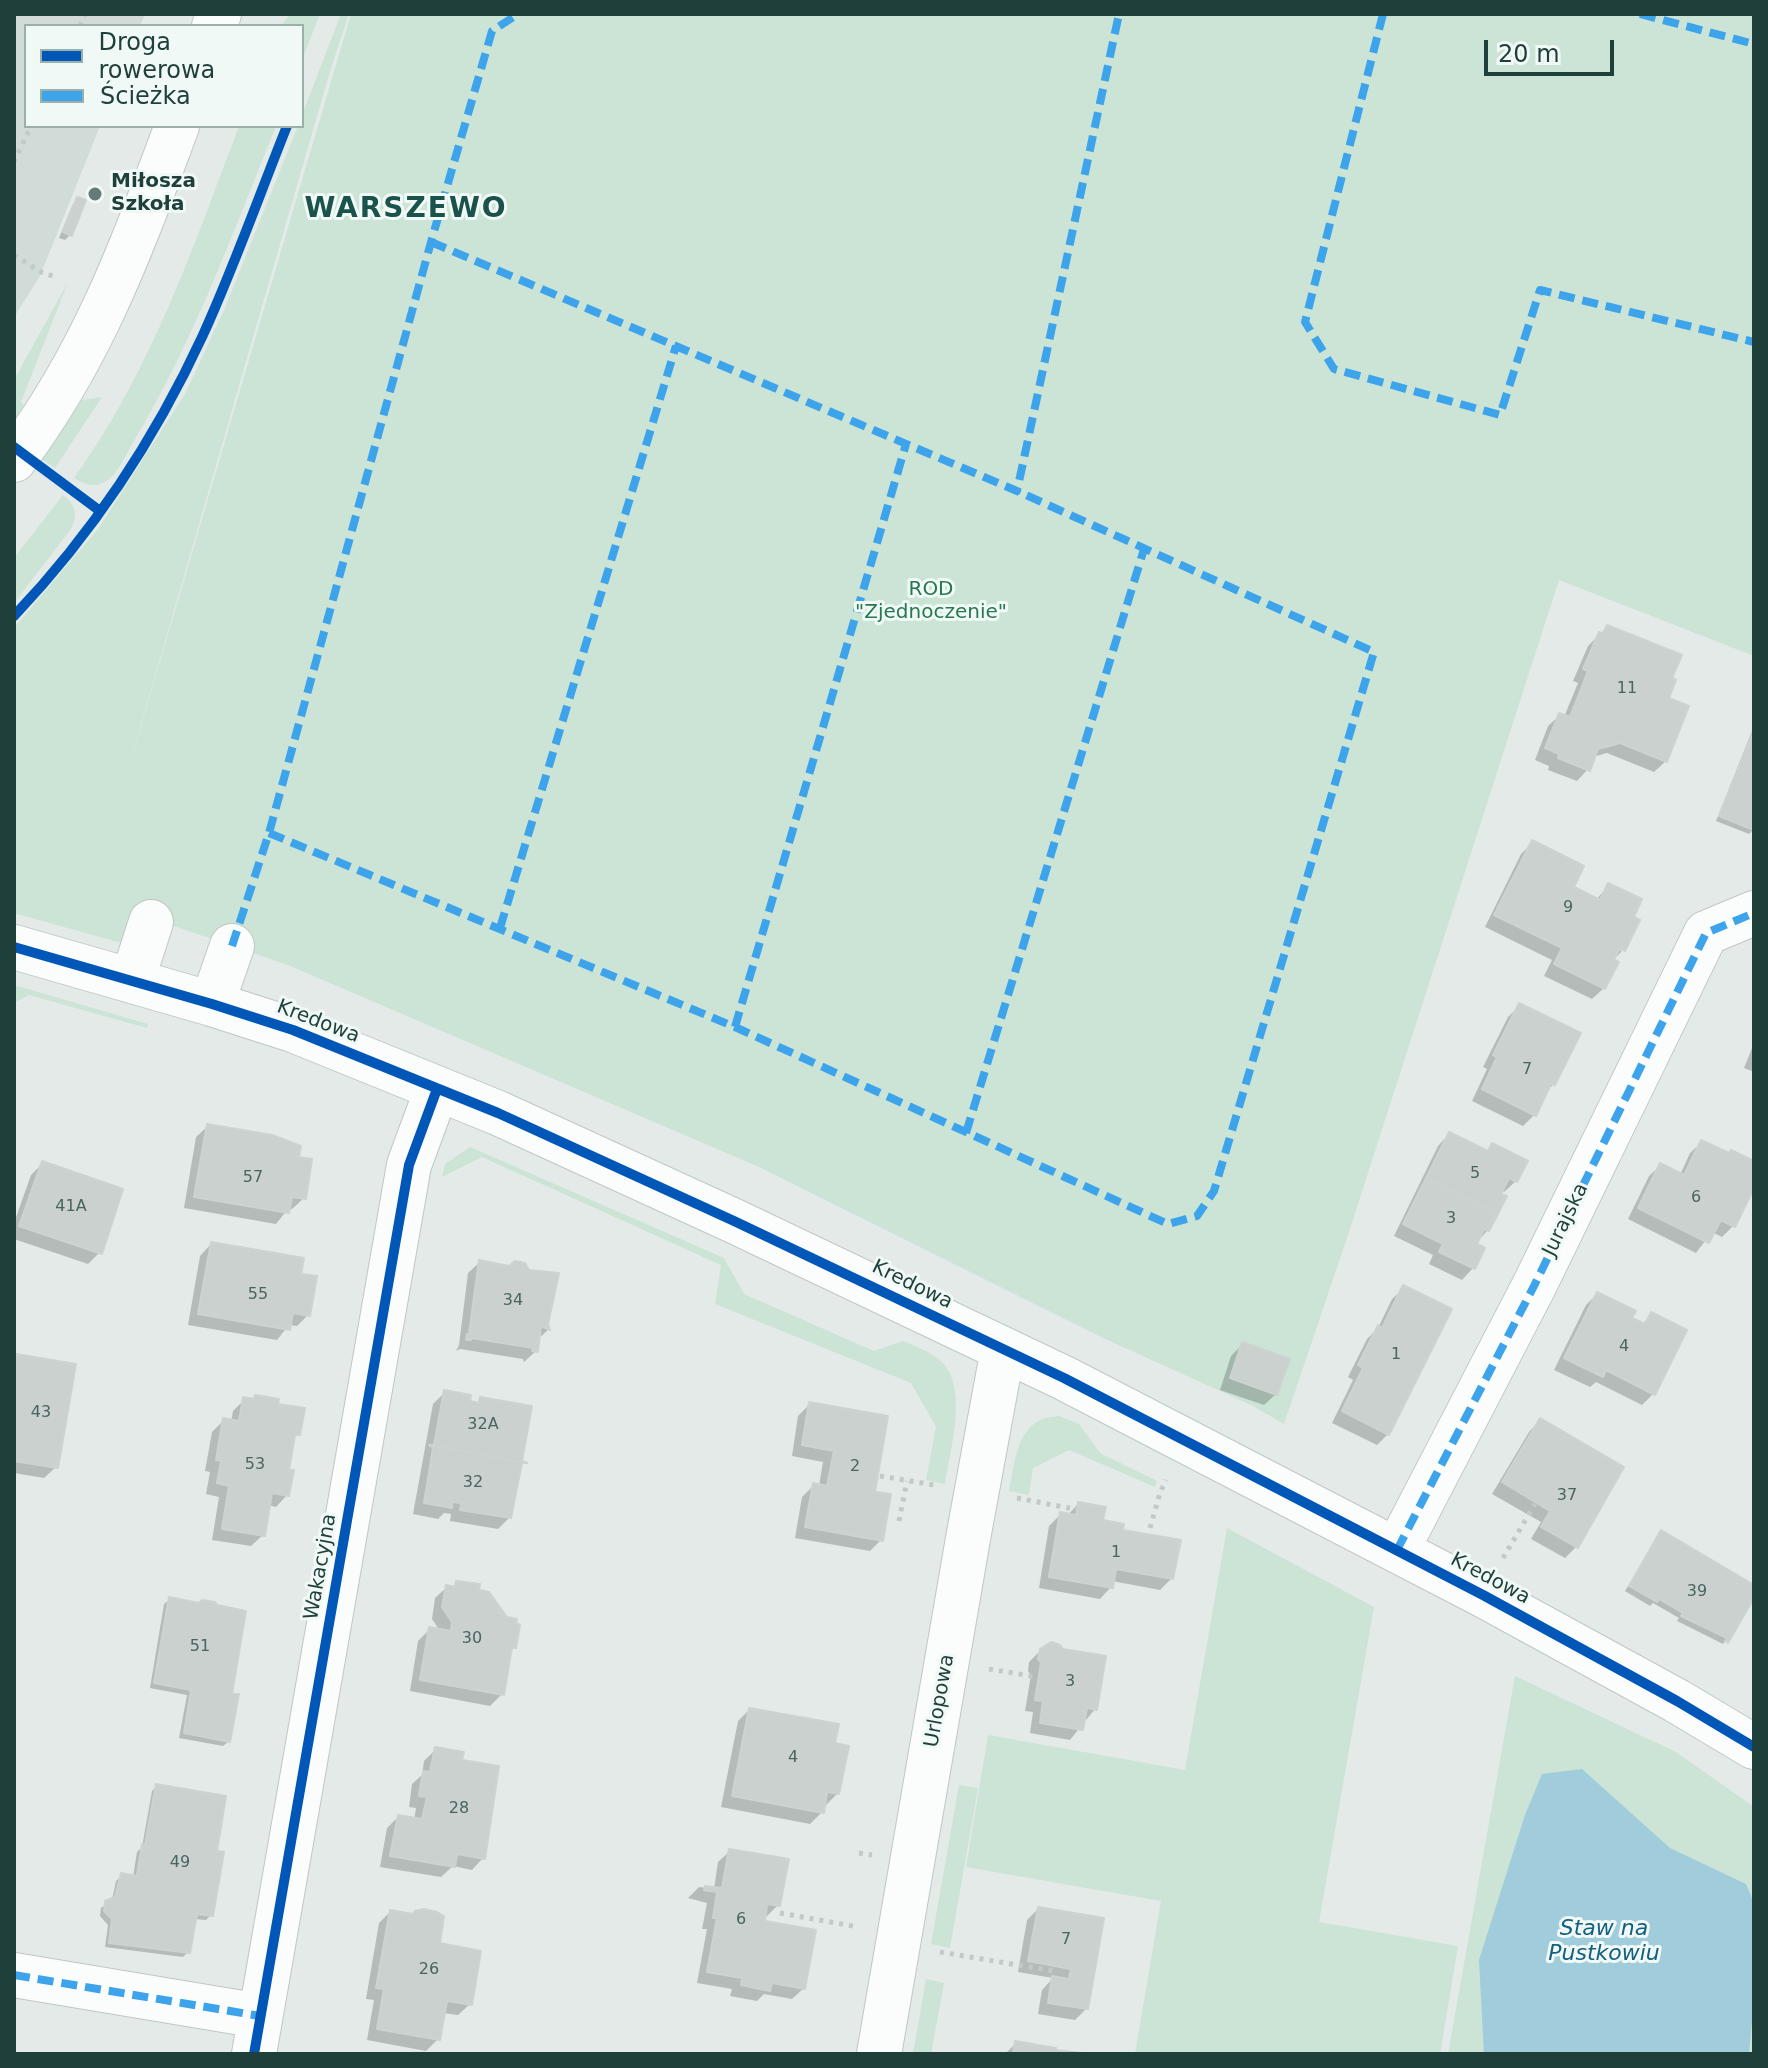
<!DOCTYPE html>
<html>
<head>
<meta charset="utf-8">
<style>
  body { margin:0 }
  #map { position:relative; width:1768px; height:2068px; overflow:hidden; background:#e3eae8; font-family:"DejaVu Sans",sans-serif }
  canvas { display:block }
  .frame { position:absolute; inset:0; border:16px solid #1f3f3a; pointer-events:none }
  .legend { position:absolute; left:24px; top:24px; width:280px; height:104px; box-sizing:border-box; background:#f1f9f6; border:2px solid #9dafab; margin:0; padding:10px 14px; list-style:none; font-size:24px; color:#1f3f3a }
  .legend li { display:flex; align-items:center; gap:16px; height:40px }
  .legend b { width:40px; border:2px solid #9dafab }
  .scale { position:absolute; left:1484px; top:40px; width:130px; height:36px; box-sizing:border-box; border:4px solid #1f3f3a; border-top:0; padding-left:10px; font-size:24px; line-height:28px; white-space:nowrap; color:#1f3f3a; -webkit-text-stroke:6px #f1f9f6; paint-order:stroke }
</style>
</head>
<body>
<div id="map">
<canvas width="1768" height="2068"></canvas>
<div class="frame"></div>
<ul class="legend">
<li><b style="height:10px;background:#0057b8"></b>Droga rowerowa</li>
<li><b style="height:10px;background:#3da4ec"></b>Ścieżka</li>
</ul>
<div class="scale">20 m</div>
</div>
<script>
const context = document.querySelector('canvas').getContext('2d');
context.lineJoin = 'round';
function paint(path, color) {
  context.fillStyle = color;
  context.fill(path, 'evenodd');
}
function stroke(path, color, width, dash) {
  context.strokeStyle = color;
  context.lineWidth = width;
  context.lineCap = dash ? 'butt' : 'round';
  context.setLineDash(dash || []);
  context.stroke(path);
}
function label(font, color, halo, rows, align = 'center') {
  context.font = font + ' "DejaVu Sans",sans-serif';
  context.lineWidth = 6;
  context.setLineDash([]);
  context.textBaseline = 'middle';
  context.strokeStyle = halo;
  context.fillStyle = color;
  for (const [text, x, y, turn = 0] of rows) {
    context.save();
    context.translate(x, y);
    context.rotate((+turn || 0) * Math.PI / 180);
    context.textAlign = isNaN(turn) ? turn : align;
    if (halo) context.strokeText(text, 0, 0);
    context.fillText(text, 0, 0);
    context.restore();
  }
}
paint(new Path2D(`
  M14 14H145L140 26H26V126H100L40 276 14 317Z`), '#d1dcd8');
paint(new Path2D(`
  M290 14H320L302 60V26H281Z
  M341 14H349L331 68 122 790 351 14H1754V656L1559 580 1348 1235 1284 1424 1251 1405 1103 1338 759 1167 288 965 136 913 125 944 14 913V628L98 529 185 394 225 308 298 126H302V115Z
  M239 126H276C233 233 194 340 135 439 126 453 118 476 103 483 92 488 83 483 74 478 151 371 193 248 239 126Z
  M68 282 21 402 24 405 14 420V380Z
  M102 397 55 468 42 459 82 400Z
  M63 495C76 505 78 514 71 529L14 603V558Z
  M14 985 148 1024 147 1028 29 995 14 1003Z
  M470 1147 724 1258 744 1294 874 1351 903 1341C914 1346 928 1351 937 1358 971 1382 950 1450 945 1484L926 1480 936 1427 911 1383 715 1304 721 1265 482 1157 442 1177 445 1164Z
  M1059 1416 1079 1424 1100 1453 1157 1481 1155 1487 1069 1450 1033 1468 1029 1495 1009 1491C1014 1468 1015 1433 1040 1420 1045 1417 1054 1417 1059 1416Z
  M1227 1528 1374 1607 1319 1922 1458 1946 1440 2054H1135L1161 1901 966 1867 988 1735 1185 1770Z
  M1515 1676 1676 1752 1754 1807V2054H1448Z
  M959 1785 978 1788 950 1948 931 1944Z
  M926 1979 944 1983 931 2054H913Z`), '#cbe4d6');
paint(new Path2D(`
  M1582 1769 1670 1848 1746 1884 1754 1903V2000L1749 2054H1484L1479 1960 1525 1815 1542 1774Z`), '#a0ccdc');
paint(new Path2D(`
  M78 199 83 201 70 235 65 240 59 238 73 204Z
  M1607 627 1670 679 1666 761 1654 772 1607 753 1593 757 1588 769 1577 781 1548 770 1549 766 1535 760 1548 726 1560 715 1564 717 1578 683 1573 681 1588 646Z
  M1754 726V829L1749 834 1716 821Z
  M1532 843 1572 888 1596 900 1609 885 1624 949 1622 951V947L1610 945 1622 951 1612 961 1604 988 1592 999 1544 976 1552 960 1485 927 1521 854Z
  M1520 1005 1554 1084 1544 1093 1534 1115 1523 1126 1472 1101 1487 1069 1483 1067 1508 1017Z
  M1754 1043V1072L1744 1068Z
  M208 1126 296 1159 304 1198 292 1209H288L276 1224 184 1208 196 1137Z
  M1449 1134 1486 1152 1493 1146 1516 1181 1504 1192 1501 1190 1488 1230 1474 1245 1482 1249 1473 1268 1462 1280 1429 1264 1433 1255 1394 1236 1438 1146Z
  M1702 1142 1754 1163V1183L1733 1226 1722 1237 1712 1232 1696 1253 1628 1219 1649 1176 1661 1165 1680 1175 1690 1153Z
  M42 1164 100 1252 88 1264 14 1239V1223L31 1175Z
  M211 1244 299 1276 308 1315 297 1326 289 1325 277 1340 188 1325 200 1256Z
  M480 1262 509 1268 546 1324 548 1330 537 1340 536 1351 524 1362 523 1359 460 1349 456 1351 459 1345 468 1273Z
  M1404 1288 1388 1434 1377 1445 1332 1423 1353 1380 1348 1377 1367 1339 1378 1328 1392 1299Z
  M1597 1294 1629 1319 1641 1325 1652 1315 1653 1394 1642 1405 1596 1382 1590 1387 1554 1370 1586 1305Z
  M1243 1344 1276 1394 1264 1405 1220 1390 1231 1356Z
  M17 1356 56 1467 44 1478 14 1473V1359Z
  M444 1393 468 1403 476 1404 481 1399 510 1517 498 1529 450 1521 451 1514 444 1513 438 1519 413 1514 433 1404Z
  M256 1397 298 1434 292 1441 287 1471V1495L276 1507 268 1505 263 1535 251 1546 212 1540 219 1497 206 1494 210 1472 205 1471 212 1432 224 1420 231 1422 233 1411 244 1400 252 1401Z
  M810 1404 872 1493 881 1540 870 1551 795 1538 802 1497 813 1486H819L823 1462 792 1456 798 1416Z
  M1540 1420 1576 1547 1565 1558 1531 1539 1541 1522 1492 1494 1529 1432Z
  M1078 1504 1101 1522 1172 1578 1160 1590 1112 1581 1111 1587 1100 1599 1039 1588 1049 1526 1061 1514 1067 1516Z
  M1661 1533 1754 1588V1594L1723 1644 1677 1621 1679 1618 1653 1603 1650 1606 1625 1591Z
  M457 1583 477 1592 515 1647 509 1652 502 1694 490 1706 410 1691 418 1641 430 1629 440 1631 432 1619 435 1598 447 1587 451 1588Z
  M170 1599 215 1607 230 1695 229 1741 223 1746 179 1738 187 1695 150 1688 164 1604Z
  M1041 1650 1095 1709 1070 1740 1030 1733 1033 1712 1025 1711 1031 1675 1028 1671 1029 1662Z
  M749 1710 833 1745 838 1793 826 1805 823 1804 822 1812 810 1824 721 1807 738 1721Z
  M436 1749 460 1762 483 1858 472 1870 453 1866 441 1877 380 1867 387 1828 398 1817 414 1820 416 1808 409 1807 412 1784 422 1775 424 1761Z
  M157 1786 214 1853 211 1915 206 1920 194 1919 188 1952 183 1957 105 1947 108 1925 100 1916 101 1908 112 1900 116 1881 121 1876 133 1877 137 1852 142 1847 152 1791Z
  M730 1851 778 1905 767 1916H763L762 1923 804 1988 792 1999 764 1994 757 2001 730 1996 732 1989 697 1983 707 1929H702L707 1903 688 1898 699 1887 714 1889 718 1862Z
  M1038 1909 1102 1920 1086 2009 1075 2020 1038 2014 1042 1990 1053 1978 1018 1972 1027 1920Z
  M390 1912 413 1916 438 1945 470 2004 458 2015 443 2013 438 2039 426 2051 367 2040 374 2000 366 1999 379 1923Z
  M1016 2043 1068 2054H1005Z`), '#0003');
const building = new Path2D(`
  M77 197 86 200 72 236 63 232Z
  M1607 625 1682 655 1672 678 1676 680 1669 698 1689 706 1667 762 1620 743 1598 749 1590 771 1558 758 1559 754 1545 748 1559 713 1570 717 1588 671 1583 669 1599 632 1603 634Z
  M1754 730V830L1719 816Z
  M1532 840 1584 866 1574 887 1600 900 1608 883 1642 899 1634 917 1640 920 1625 951 1620 948 1614 959 1619 962 1605 989 1554 964 1562 948 1494 915Z
  M1519 1003 1581 1033 1555 1085 1551 1084 1536 1116 1482 1089 1497 1057 1493 1055Z
  M207 1124 272 1135 301 1146 299 1157 312 1159 306 1199 292 1197 289 1213 194 1197Z
  M1449 1132 1488 1151 1492 1143 1528 1161 1517 1182 1509 1178 1501 1194 1507 1196 1498 1214 1426 1178Z
  M1701 1140 1729 1153 1731 1150 1754 1161V1188L1735 1227 1721 1220 1709 1243 1638 1208 1660 1163 1684 1175Z
  M42 1161 123 1189 102 1254 19 1226Z
  M1426 1178 1498 1214 1489 1231 1484 1229 1477 1244 1485 1248 1475 1269 1439 1252 1443 1244 1403 1224Z
  M211 1242 304 1258 301 1274 317 1276 310 1316 293 1313 290 1330 198 1314Z
  M479 1260 509 1266 515 1261 525 1263 529 1270 559 1273 548 1324 550 1330 541 1326 538 1352 532 1351 533 1348 472 1338 471 1340H466L467 1334H469Z
  M1403 1285 1452 1309 1389 1435 1342 1411 1363 1368 1358 1365 1378 1325 1382 1328Z
  M1597 1292 1636 1311 1632 1318 1645 1324 1651 1312 1687 1330 1655 1395 1606 1370 1603 1377 1564 1358Z
  M1242 1342 1290 1359 1277 1395 1230 1378Z
  M16 1354 76 1364 58 1468 14 1461Z
  M444 1390 471 1395 470 1401 479 1403 480 1397 532 1406 522 1461 527 1463 429 1445H434Z
  M255 1395 279 1399 278 1404 305 1408 300 1435H295L289 1470H294L289 1496 272 1493 265 1536 222 1529 229 1486 217 1483 221 1461 216 1460 223 1418 239 1421 243 1397 254 1399Z
  M809 1402 888 1416 875 1492 891 1494 883 1541 805 1527 813 1483 827 1486 834 1451 802 1445Z
  M1540 1418 1624 1467 1578 1548 1541 1527 1550 1511 1502 1482Z
  M429 1445 527 1463H522L511 1518 460 1510 461 1503 452 1502V1508L424 1503 433 1448Z
  M1078 1502 1106 1507 1103 1520 1124 1524 1123 1530 1181 1540 1173 1579 1116 1569 1113 1588 1049 1577 1060 1512 1076 1515Z
  M1661 1530 1754 1585V1598L1728 1643 1725 1641 1727 1638 1681 1616 1683 1613 1659 1599 1657 1602 1629 1586Z
  M456 1581 480 1584 479 1590 489 1592 507 1617 517 1619 516 1623 520 1625 516 1648 512 1647 504 1695 420 1680 429 1627 451 1631 452 1622 442 1607 446 1585 455 1587Z
  M169 1597 199 1603 202 1600 215 1602 217 1605 246 1611 232 1694H239L230 1742 184 1733 191 1690 154 1683Z
  M1051 1642 1060 1645 1063 1649 1106 1656 1097 1710 1087 1708 1083 1730 1040 1723 1043 1701 1035 1700 1041 1663 1038 1659 1040 1649Z
  M749 1708 839 1724 835 1743 849 1746 839 1794 827 1792 824 1813 732 1796Z
  M435 1747 464 1752 462 1760 499 1766 485 1859 457 1854 455 1867 390 1856 398 1815 422 1819 427 1797 419 1796 423 1771 430 1772Z
  M156 1784 226 1796 217 1851 224 1852 213 1916 197 1914 190 1953 109 1943 112 1919 104 1911 105 1901 115 1897 121 1873 137 1876 142 1844 145 1845Z
  M729 1849 789 1859 780 1906 767 1904 765 1921 816 1930 805 1989 772 1983 770 1991 741 1985 742 1978 707 1972 717 1918H713L717 1892 704 1890 705 1886 722 1888Z
  M1038 1907 1104 1918 1088 2009 1048 2003 1052 1976 1069 1979 1071 1969 1028 1961Z
  M424 1909 437 1912 444 1916 440 1943 481 1951 472 2005 447 2001 440 2040 377 2029 384 1989 376 1988 390 1910 413 1914 415 1911Z
  M1015 2041 1056 2048 1055 2050 1090 2054H1013Z`);
paint(building, '#cad1cf');
stroke(building, '#ccd3d1', 2);
const minor = new Path2D(`
  M214 26 219 14
  M14 460C94 353 131 249 177 126
  M14 947 212 1004 293 1030 498 1113 734 1221 1064 1378 1483 1595 1677 1701 1754 1747
  M132 981 151 922
  M212 1004 232 946
  M1397 1550 1534 1286 1706 933 1754 913
  M14 1975 260 2016
  M254 2054 409 1165 437 1089
  M879 2054 969 1533 1003 1349`);
stroke(minor, '#c0c7c5', 46);
stroke(new Path2D(`
  M80 26 85 14
  M14 162 31 126
  M14 255 41 272 56 277
  M880 1476 934 1485
  M1017 1498 1074 1509
  M899 1521 907 1481
  M1150 1528 1160 1493 1166 1480
  M1503 1558 1535 1504
  M989 1669 1037 1677
  M859 1853 872 1855
  M780 1913 858 1927
  M940 1952 1054 1971`), '#c0cac8', 5, [4, 6]);
stroke(minor, '#fbfcfc', 44);
stroke(new Path2D(`
  M1383 14 1305 322 1334 369 1500 415 1540 290 1754 342
  M1640 14 1754 44
  M431 242 1017 491 1119 14
  M269 833 735 1027 1168 1224 1197 1216 1214 1191 1374 652 1017 491
  M500 928 676 346
  M232 946 269 833 431 242 492 31 518 14
  M735 1027 906 444
  M966 1133 1144 549
  M1397 1550 1534 1286 1706 933 1754 913
  M14 1975 260 2016`), '#3da4ec', 8, [16, 8]);
stroke(new Path2D(`
  M14 447 100 511
  M14 616C92 534 156 437 203 335 234 267 259 196 287 126
  M14 947 212 1004 293 1030 498 1113 734 1221 1064 1378 1483 1595 1677 1701 1754 1747
  M254 2054 409 1165 437 1089`), '#0057b8', 10);
for (const [x, y, r, color] of [
  [95,194,8,"#647b77"]
]) {
  const dot = new Path2D();
  dot.arc(x, y, r, 0, 2 * Math.PI);
  context.fillStyle = color;
  context.fill(dot);
  stroke(dot, '#f1f9f6', 3);
}
label('16px', '#4b6460', null, [
  ["11",1627,689],
  ["9",1568,908],
  ["7",1527,1070],
  ["5",1475,1174],
  ["57",253,1178],
  ["6",1696,1198],
  ["41A",71,1207],
  ["3",1451,1219],
  ["55",258,1295],
  ["34",513,1301],
  ["4",1624,1347],
  ["1",1396,1355],
  ["43",41,1413],
  ["32A",483,1425],
  ["53",255,1465],
  ["2",855,1467],
  ["32",473,1483],
  ["37",1567,1496],
  ["1",1116,1553],
  ["39",1697,1592],
  ["30",472,1639],
  ["51",200,1647],
  ["3",1070,1682],
  ["4",793,1758],
  ["28",459,1809],
  ["49",180,1863],
  ["6",741,1920],
  ["7",1066,1940],
  ["26",429,1970]
]);
label('bold 20px', '#1f3f3a', '#f1f9f6', [
  ["Miłosza",111,182],
  ["Szkoła",111,205]
], 'left');
label('20px', '#267951', '#f1f9f6', [
  ["ROD",931,590],
  ["\"Zjednoczenie\"",931,613]
]);
label('20px', '#1f3f3a', '#f1f9f6', [
  ["Kredowa",318,1022,21],
  ["Jurajska",1566,1220,-64],
  ["Kredowa",912,1285,26],
  ["Wakacyjna",321,1567,-80],
  ["Kredowa",1490,1579,28],
  ["Urlopowa",940,1701,-80]
]);
label('italic 22px', '#146080', '#f1f9f6', [
  ["Staw na",1604,1929],
  ["Pustkowiu",1604,1954]
]);
context.letterSpacing = '2px';
label('bold 28px', '#1a524c', '#f1f9f6', [
  ["WARSZEWO",406,210]
]);
context.letterSpacing = '0px';
</script>
</body>
</html>
